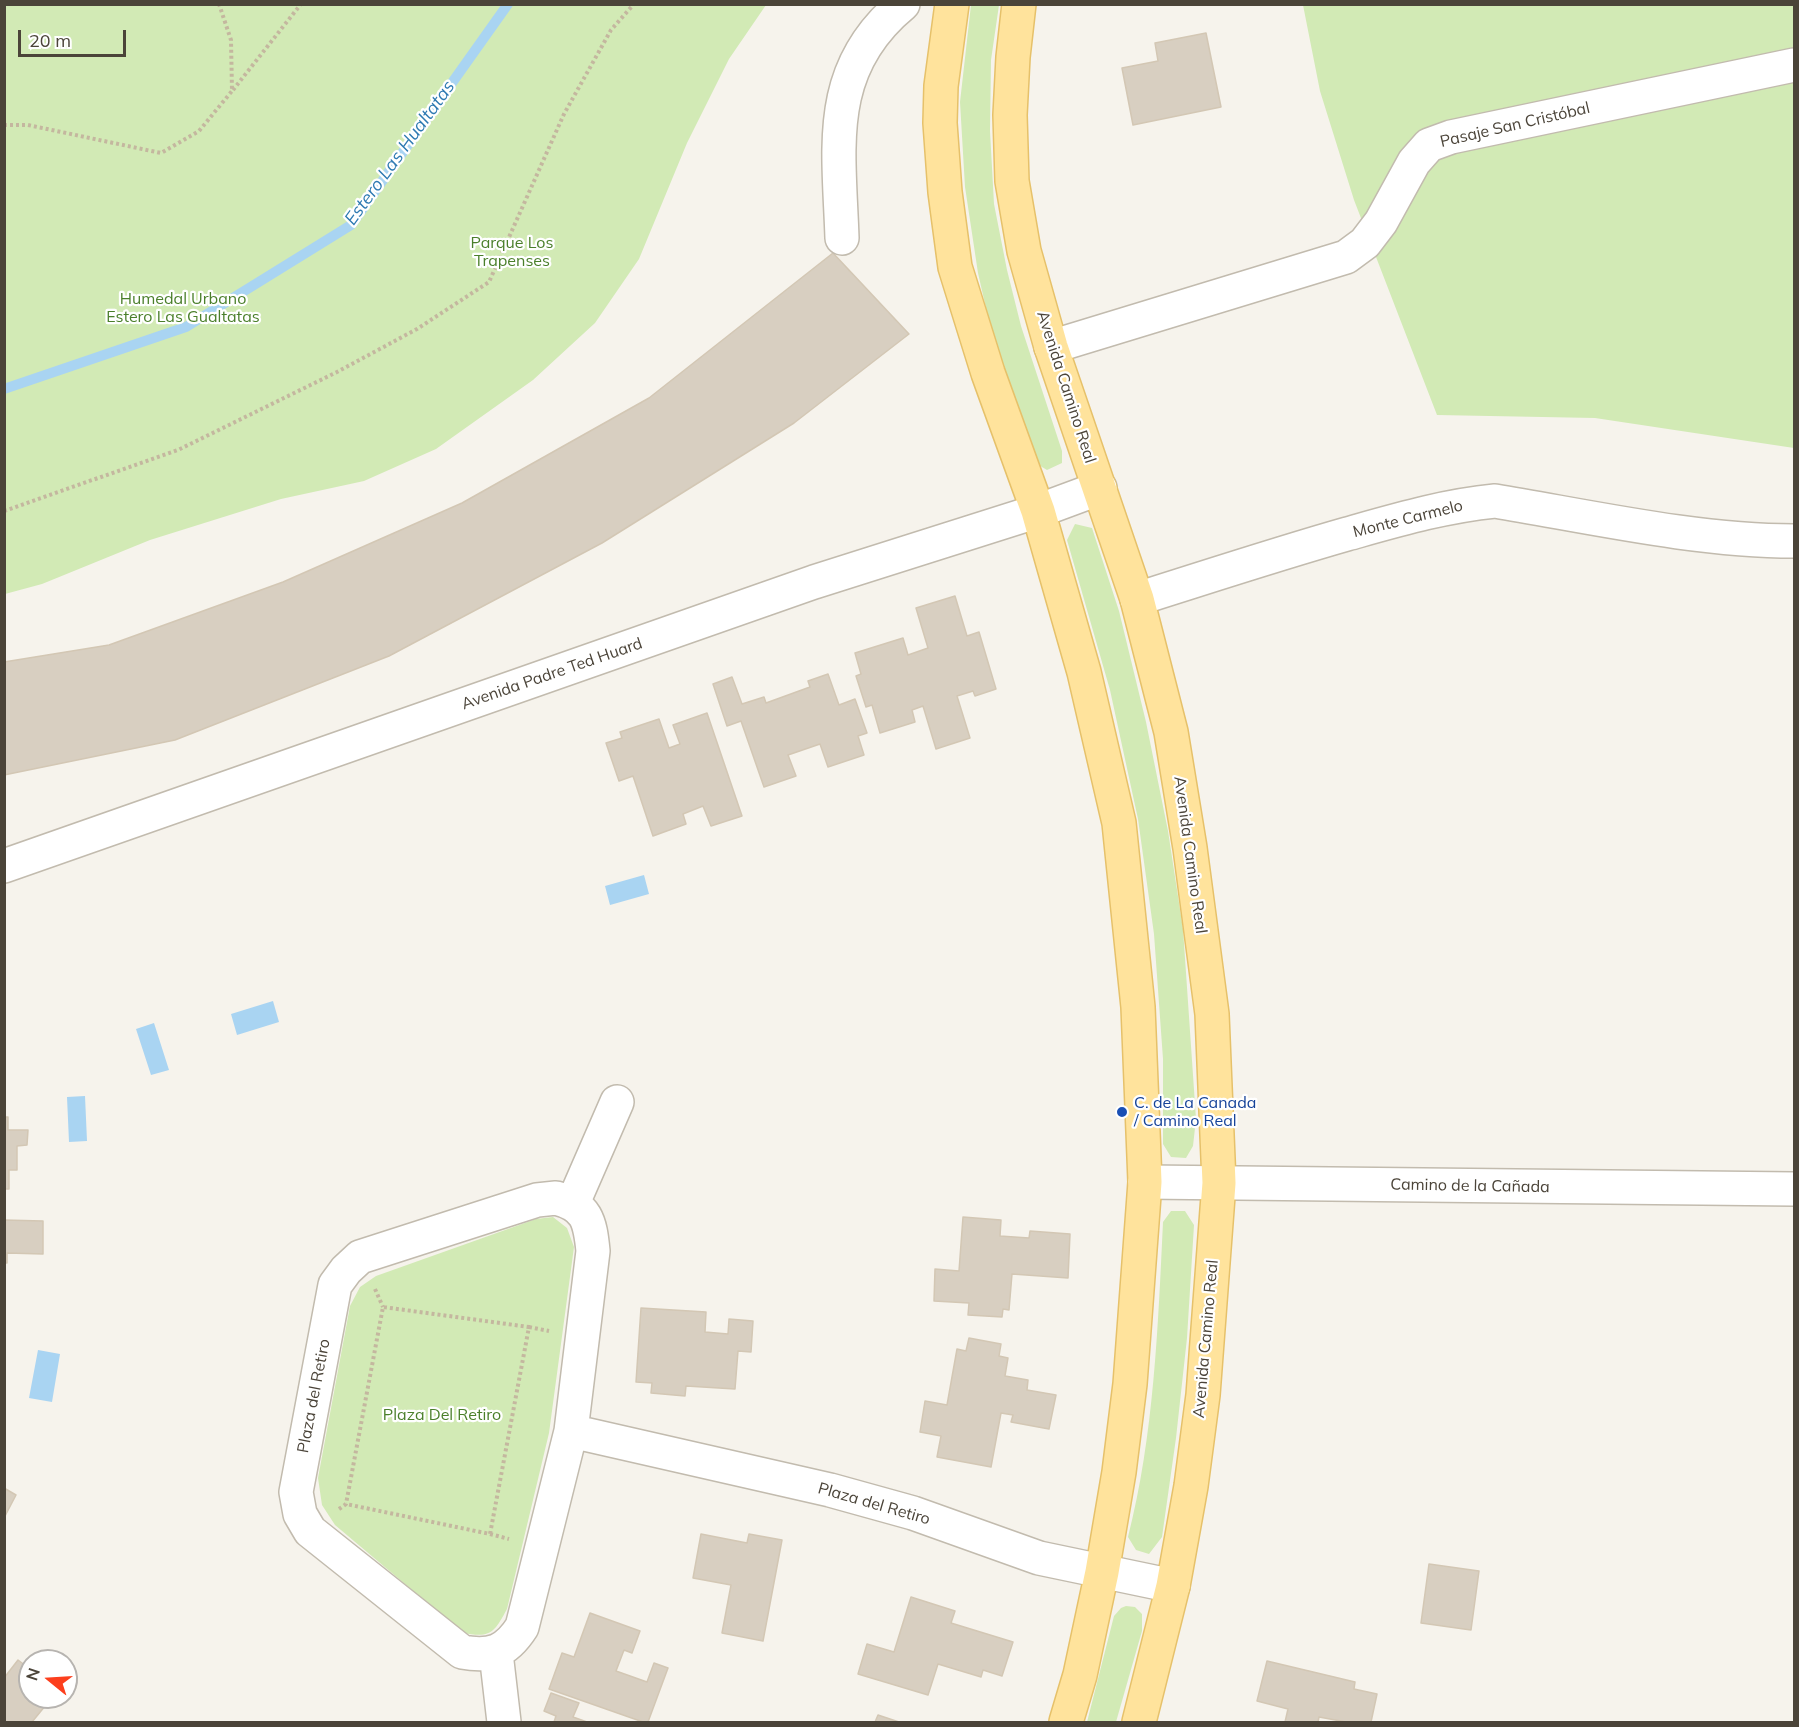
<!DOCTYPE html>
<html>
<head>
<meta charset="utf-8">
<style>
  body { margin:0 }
  #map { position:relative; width:1799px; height:1727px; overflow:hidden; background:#f6f3ec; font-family:Mulish,sans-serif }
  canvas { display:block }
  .frame { position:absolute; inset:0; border:6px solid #4b4439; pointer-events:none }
  .north { position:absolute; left:18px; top:1649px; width:60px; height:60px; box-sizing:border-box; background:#fff; border:2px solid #b7b4b0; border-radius:50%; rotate:288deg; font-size:16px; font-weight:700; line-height:24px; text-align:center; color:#4b4439 }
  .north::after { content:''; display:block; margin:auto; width:21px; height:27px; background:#fc3f1d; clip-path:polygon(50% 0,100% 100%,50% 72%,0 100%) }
  .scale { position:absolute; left:18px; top:30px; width:108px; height:27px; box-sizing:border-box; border:3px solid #4b4439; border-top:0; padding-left:8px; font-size:18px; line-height:21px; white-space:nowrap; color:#4b4439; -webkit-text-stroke:4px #fff; paint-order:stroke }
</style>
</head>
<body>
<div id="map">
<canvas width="1799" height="1727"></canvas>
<div class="frame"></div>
<div class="north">N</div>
<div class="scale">20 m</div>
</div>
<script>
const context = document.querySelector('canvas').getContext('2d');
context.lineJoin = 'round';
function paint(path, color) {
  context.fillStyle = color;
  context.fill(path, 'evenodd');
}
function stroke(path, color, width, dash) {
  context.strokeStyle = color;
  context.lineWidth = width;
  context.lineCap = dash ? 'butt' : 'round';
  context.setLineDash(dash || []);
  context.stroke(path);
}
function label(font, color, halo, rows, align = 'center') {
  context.font = font + ' Mulish,sans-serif';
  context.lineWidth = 4.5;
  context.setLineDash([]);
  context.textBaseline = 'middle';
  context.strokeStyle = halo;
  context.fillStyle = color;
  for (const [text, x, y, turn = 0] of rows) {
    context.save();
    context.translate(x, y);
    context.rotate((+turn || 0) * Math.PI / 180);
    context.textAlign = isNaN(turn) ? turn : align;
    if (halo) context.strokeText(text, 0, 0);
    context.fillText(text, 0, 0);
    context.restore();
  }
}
paint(new Path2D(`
  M4 5 5 4 766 5 729 59 687 143 639 259 595 323 533 380 436 449 364 481 281 499 150 540 42 584 5 594Z
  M971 5H999L991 60 990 131 994 204 1007 270 1021 326 1062 451V463L1047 470 1037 464 991 330 978 273 965 187 960 102Z
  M1303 5H1794V448L1595 418 1437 415 1354 200 1320 91Z
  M1075 524 1092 528 1119 611 1146 722 1168 831 1183 929 1196 1119 1193 1146 1186 1158 1171 1157 1163 1144V1059L1154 934 1138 819 1110 690 1067 540Z
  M1171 1211H1185L1194 1225 1187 1338 1176 1438 1162 1537 1149 1554 1136 1550 1128 1537C1154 1436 1158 1327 1163 1222Z
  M553 1217 567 1228 574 1247 549 1433 507 1609C494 1633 491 1638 463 1633L335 1525 322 1505 318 1478 350 1306 360 1287 376 1276 536 1219Z
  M1126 1606 1135 1607 1142 1614V1631L1116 1722H1087L1114 1616 1121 1608Z`), '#d2eab5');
paint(new Path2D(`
  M644 875 649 894 610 905 605 886Z
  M273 1001 279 1022 237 1035 231 1014Z
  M154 1023 169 1070 151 1075 136 1029Z
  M85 1096 87 1141 69 1142 67 1097Z
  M38 1350 60 1354 52 1402 29 1398Z`), '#a9d4f2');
stroke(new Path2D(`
  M4 389 186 327 351 225 508 4`), '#a9d4f2', 10);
const building = new Path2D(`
  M1206 33 1221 107 1133 125 1122 68 1158 61 1155 43Z
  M833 253 909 334 794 423 602 543 389 656 175 740 4 775V662L109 645 283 582 462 503 649 398Z
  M955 596 967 636 979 632 996 689 975 696 973 691 957 696 970 738 936 749 923 706 912 710 915 722 880 733 872 705 866 707 856 676 861 674 855 653 903 638 908 655 928 648 916 608Z
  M828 674 839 705 855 699 867 733 858 736 864 755 828 767 820 744 788 755 796 776 764 787 741 721 727 726 713 684 732 677 742 704 764 697 766 703 810 687 808 681Z
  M707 713 742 816 711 826 703 806 683 814 686 824 653 836 633 776 619 781 606 743 622 738 620 732 659 719 669 748 680 744 673 725Z
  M4 1117H8V1130H28L27 1145 17 1146V1170H9V1189H4Z
  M963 1217 1001 1220 1000 1236 1029 1238 1030 1231 1070 1234 1068 1278 1012 1274 1009 1310 1003 1309 1002 1317 968 1315 969 1303 934 1301 935 1269 959 1271Z
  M4 1220 43 1221V1254L7 1253V1263H4Z
  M641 1308 706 1312 705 1332 728 1334 729 1319 753 1321 751 1352 738 1351 735 1389 686 1386 685 1396 651 1393 652 1383 636 1382Z
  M969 1338 1001 1344 999 1356 1008 1358 1005 1376 1028 1380 1027 1390 1056 1395 1049 1429 1011 1422 1013 1415 1001 1413 991 1467 937 1457 941 1436 920 1432 925 1401 947 1405 957 1349 966 1351Z
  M4 1488 16 1495 4 1518Z
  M701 1534 747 1543 749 1534 782 1540 763 1641 722 1633 731 1585 693 1578Z
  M1429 1564 1479 1571 1471 1630 1421 1623Z
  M911 1597 955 1611 951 1623 1013 1642 1002 1676 983 1670 981 1677 938 1664 928 1695 858 1674 867 1644 894 1652Z
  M590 1613 640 1631 632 1653 624 1650 616 1671 647 1682 654 1663 668 1668 648 1722H643L549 1689 562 1653 574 1657Z
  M18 1660 30 1669V1697H46L50 1700 32 1722H4V1678Z
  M1267 1661 1355 1682 1354 1689 1377 1694 1371 1722H1346L1319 1717 1318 1722H1285L1288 1709 1257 1701Z
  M551 1693 579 1703 573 1717 587 1722H554L556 1716 544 1711Z
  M878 1715 899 1722H875Z`);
paint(building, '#d8cfc1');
stroke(building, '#d3c7b4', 1.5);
const minor = new Path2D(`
  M842 238C839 147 824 69 903 4
  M1051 347 1346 257 1365 243 1381 222 1414 162 1429 145 1451 137 1794 65
  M1137 599C1207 577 1277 554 1347 534 1397 520 1444 506 1495 501 1591 517 1698 541 1794 541
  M4 866 814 582 1038 511 1100 488
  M1145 1182 1794 1189
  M556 1198C587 1206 590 1221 593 1251L571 1431 522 1627C506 1652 491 1657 462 1652L310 1531 300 1514 296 1492 335 1285 346 1270 360 1257 537 1200Z
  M573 1203 617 1102
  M571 1431 830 1490 913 1513 1039 1558 1173 1586
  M496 1653 504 1722`);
const major = new Path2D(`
  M952 4 941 86 940 123 945 192 955 267 988 373 1038 511 1084 672 1119 823 1138 1007 1145 1182 1130 1384 1119 1472 1102 1572 1080 1675 1066 1722
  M1019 4 1013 57 1010 115 1012 181 1024 251 1051 347 1137 599 1171 732 1190 848 1212 1014 1219 1183 1203 1395 1191 1486 1173 1586 1139 1722`);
stroke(minor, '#c2bbae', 36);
stroke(major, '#e6c16a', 36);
stroke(new Path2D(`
  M233 90 301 4
  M4 125H28L161 153 199 131 232 91 231 40 219 4
  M4 511 178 450 337 372 417 329 489 282 564 114 611 30 634 4
  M375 1289 383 1307
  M529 1327 549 1331
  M339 1509 346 1504 383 1307 529 1327 490 1534 346 1504
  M490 1534 509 1539`), '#c4b79f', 4, [3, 3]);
stroke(minor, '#fff', 33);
stroke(major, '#ffe39c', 33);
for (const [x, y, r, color] of [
  [1122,1112,6,"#1a4fb4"]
]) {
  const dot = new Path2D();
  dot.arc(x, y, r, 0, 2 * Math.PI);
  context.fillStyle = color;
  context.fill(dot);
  stroke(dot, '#fff', 2);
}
label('16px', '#4b4439', '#fff', [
  ["Pasaje San Cristóbal",1515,125,-13],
  ["Avenida Camino Real",1066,387,72],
  ["Monte Carmelo",1408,519,-14],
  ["Avenida Padre Ted Huard",552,674,-19],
  ["Avenida Camino Real",1190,855,82],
  ["Camino de la Cañada",1470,1186,1],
  ["Avenida Camino Real",1206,1339,-85],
  ["Plaza del Retiro",314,1396,-79],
  ["Plaza del Retiro",874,1504,16]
]);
label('16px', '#4a7f2a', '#fff', [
  ["Parque Los",512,243],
  ["Trapenses",512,261],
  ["Humedal Urbano",183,299],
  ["Estero Las Gualtatas",183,317],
  ["Plaza Del Retiro",442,1415]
]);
label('16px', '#164399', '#fff', [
  ["C. de La Canada",1134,1103],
  ["/ Camino Real",1134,1121]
], 'left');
label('italic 18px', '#2e7ab2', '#fff', [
  ["Estero Las Hualtatas",400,153,-54]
]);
</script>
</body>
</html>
